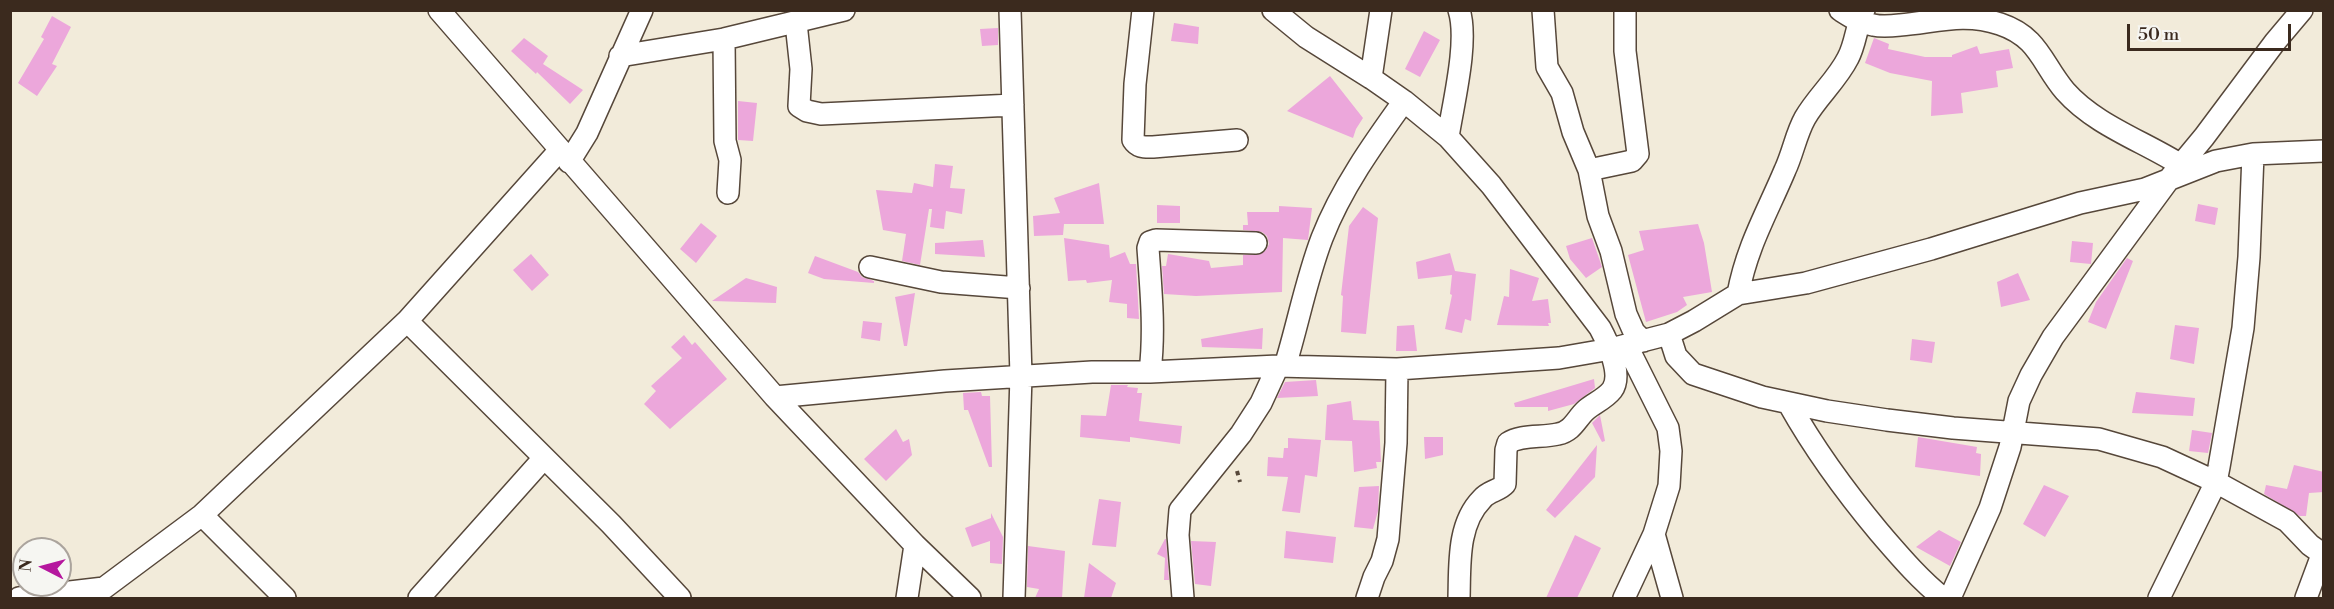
<!DOCTYPE html>
<html>
<head>
<meta charset="utf-8">
<style>
  body { margin:0 }
  #map { position:relative; width:2334px; height:609px; overflow:hidden; background:#f2ebda; font-family:"Libre Bodoni",serif }
  canvas { display:block }
  .frame { position:absolute; inset:0; border:12px solid #3b2a1e; pointer-events:none }
  .north { position:absolute; left:12px; top:537px; width:60px; height:60px; box-sizing:border-box; background:#f6f6f2; border:2px solid #aba49d; border-radius:50%; rotate:276deg; font-size:16px; font-weight:700; line-height:24px; text-align:center; color:#3b2a1e }
  .north::after { content:''; display:block; margin:auto; width:21px; height:27px; background:#b5179e; clip-path:polygon(50% 0,100% 100%,50% 72%,0 100%) }
  .scale { position:absolute; left:2127px; top:24px; width:164px; height:27px; box-sizing:border-box; border:3px solid #3b2a1e; border-top:0; padding-left:8px; font-size:18px; line-height:21px; white-space:nowrap; color:#3b2a1e; -webkit-text-stroke:4px #f6f6f2; paint-order:stroke }
</style>
</head>
<body>
<div id="map">
<canvas width="2334" height="609"></canvas>
<div class="frame"></div>
<div class="north">N</div>
<div class="scale">50 m</div>
</div>
<script>
const context = document.querySelector('canvas').getContext('2d');
context.lineJoin = 'round';
function paint(path, color) {
  context.fillStyle = color;
  context.fill(path, 'evenodd');
}
function stroke(path, color, width, dash) {
  context.strokeStyle = color;
  context.lineWidth = width;
  context.lineCap = dash ? 'butt' : 'round';
  context.setLineDash(dash || []);
  context.stroke(path);
}
paint(new Path2D(`
  M52 16 71 27 52 64 57 66 37 96 18 83 44 39 41 37Z
  M1174 23 1199 27 1198 44 1171 41Z
  M998 28V45L982 46 980 29Z
  M1424 31 1440 40 1420 77 1405 69Z
  M524 38 548 56 543 64 583 90 570 104 537 72 536 74 511 51Z
  M1874 38 1889 44 1888 49 1925 57H1952V55L1977 46 1980 54 2009 49 2013 68 1996 71 1998 87 1961 93 1963 113 1931 116 1932 81 1890 73 1865 63Z
  M1330 76 1363 118 1356 129 1353 138 1287 111Z
  M738 101 757 103 753 141 738 140Z
  M935 164 953 166 950 188 965 189 962 214 946 211 944 229 930 227 932 209H929L920 265 902 261 906 234 883 230 876 190 912 193 914 183 933 187Z
  M1099 183 1104 224H1064L1063 235 1034 236 1033 216 1060 213 1054 198Z
  M2198 204 2218 208 2215 225 2195 221Z
  M1157 205 1180 206V223H1157Z
  M1279 206 1312 208 1308 240 1283 238 1282 292 1196 296 1164 294 1162 266H1166L1168 254 1209 261 1211 268 1243 265V255L1261 254 1266 250 1269 244 1267 236 1262 232 1243 230V225H1248L1247 212H1279Z
  M1363 207 1378 218 1366 334 1341 332 1343 296 1341 295 1349 226Z
  M701 223 717 236 696 263 680 249Z
  M1698 224 1704 243 1712 292 1683 297 1687 305 1677 312 1646 322 1628 255 1644 250 1639 231Z
  M1064 238 1109 245 1110 258 1125 252 1130 264H1136L1139 319 1127 318V304L1109 302 1112 280 1087 283 1086 280 1068 281Z
  M1592 238 1602 267 1586 278 1570 259 1566 246Z
  M983 240 985 257 935 254V243Z
  M2072 241 2093 243 2091 264 2070 262Z
  M1450 253 1455 271 1476 274 1471 321 1465 319 1462 333 1445 329 1452 295 1450 294 1452 275 1418 279 1416 262Z
  M531 254 549 275 532 291 513 270Z
  M815 256 858 272 862 277 874 281V283L824 279 808 273Z
  M2127 258 2133 261 2106 329 2088 322 2096 302Z
  M1510 269 1539 278 1532 301 1548 299 1551 323H1548L1549 326 1497 325 1504 296 1509 297Z
  M2018 273 2030 300 2001 307 1997 282Z
  M746 278 777 287 776 303 712 301Z
  M915 293 907 346H904L895 297Z
  M863 321 882 323 880 341 861 338Z
  M1414 325 1417 351H1396L1397 326Z
  M2175 325 2199 328 2194 364 2170 359Z
  M1263 328 1262 349 1202 347 1201 339Z
  M684 335 692 345 695 342 727 379 670 429 644 404 656 391 651 386 682 358 671 347Z
  M1912 339 1935 342 1932 363 1910 360Z
  M1594 379 1595 388 1574 404 1548 411V407H1515L1514 403Z
  M1316 380 1318 396 1277 398 1285 382Z
  M1111 385H1128L1127 387 1138 388 1137 393H1142L1139 421 1182 426 1180 444 1130 437V442L1080 437 1081 415 1106 416Z
  M981 392 982 396H990L992 467H989L968 410H964L963 393Z
  M2136 392 2195 398 2193 416 2132 413Z
  M1351 401 1353 420 1379 421 1381 462H1376L1377 468 1354 472 1352 441 1325 440 1327 405Z
  M1600 415 1605 441 1602 442 1592 423Z
  M896 429 903 442 909 439 912 455 886 481 864 459Z
  M2192 430 2212 433 2208 453 2189 451Z
  M1424 437H1443V455L1425 459Z
  M1918 437 1977 447 1976 453 1981 454 1980 476 1915 467Z
  M1288 438 1321 440 1317 477 1305 475 1300 513 1282 511 1288 477 1267 476 1268 457 1283 458 1284 448H1288Z
  M1597 445 1595 477 1555 518 1546 510Z
  M2294 465 2324 472V492L2309 493 2306 516H2300L2264 494 2266 485 2287 489Z
  M2044 485 2069 496 2045 537 2023 524Z
  M1379 486 1378 511 1373 529 1354 527 1359 487Z
  M1099 499 1121 502 1116 547 1092 545Z
  M991 513 1003 537 1002 564 990 563V541L972 547 965 528 991 518Z
  M1939 530 1961 542 1950 566 1916 547Z
  M1286 531 1336 537 1333 563 1284 558Z
  M1575 535 1601 548 1577 598H1546Z
  M1165 539H1166L1169 580H1164L1165 558 1157 554Z
  M1191 541 1216 542 1211 586 1195 584Z
  M1028 546 1065 551 1062 598H1035L1039 589 1027 587Z
  M1089 563 1116 583 1111 598H1084Z`), '#eca7db');
const street = new Path2D(`
  M439 10 775 397 915 545 970 598
  M1010 10 1021 376 1014 598
  M1143 10 1135 84 1133 140C1138 148 1145 147 1153 147L1237 140
  M1273 10 1306 37 1371 78 1404 101 1448 137 1491 185 1600 328C1608 343 1623 375 1612 390 1605 399 1594 403 1586 410 1576 419 1573 431 1558 434 1543 438 1521 434 1508 443L1506 450 1505 484C1499 491 1488 491 1482 499 1457 524 1460 565 1459 598
  M1543 10 1547 67 1562 93 1573 132 1589 170 1598 216 1611 251 1626 314 1634 332 1643 341
  M1840 10C1851 17 1860 23 1873 25 1882 27 1892 26 1900 25 1936 22 1964 12 2000 24 2039 37 2042 64 2065 91 2095 125 2143 141 2181 165
  M796 23 801 69 799 106 807 111 821 114 1013 105
  M724 39 725 141 730 160 728 193
  M620 56 724 39 844 10
  M1371 78 1381 10
  M1448 137C1453 104 1469 41 1459 10
  M569 162 587 133 642 10
  M1589 170 1632 161 1638 154 1625 51V10
  M870 267 941 282 1019 288
  M1738 294C1747 246 1767 213 1785 170 1793 153 1796 134 1805 118 1817 97 1837 80 1848 58 1856 43 1856 26 1864 10
  M407 321 559 151
  M1669 334 1676 356 1693 374 1762 397 1827 411 1887 420 1953 428 2099 439 2162 457 2216 482 2287 521 2310 545 2324 555
  M1285 366C1298 324 1306 280 1322 238 1341 189 1373 144 1404 101
  M1150 372C1155 331 1151 290 1148 248L1150 242 1156 240 1256 243
  M775 397 945 381 1092 372H1150L1278 366 1397 369 1559 358 1611 349 1669 334 1694 321 1738 294 1806 283 1931 249 2080 203 2145 189 2216 161 2253 154 2324 151
  M1789 404C1816 452 1844 490 1879 532 1899 555 1919 579 1943 598
  M202 515 285 598
  M1654 534 1672 598
  M19 598 104 588 202 515 407 321 611 524 680 598
  M419 598 544 458
  M907 598 915 545
  M1183 598 1178 535 1180 510 1241 434 1261 403 1278 366
  M1367 598 1374 577 1382 561 1388 539 1396 443 1397 369
  M1624 598 1654 534 1669 486 1671 451 1668 428 1627 346
  M1950 598 1990 508 2010 447 2019 401 2031 375 2053 337 2170 178 2204 137 2275 42 2302 10
  M2159 598 2216 482 2219 467 2243 328 2249 257 2253 154
  M2306 598 2322 555`);
stroke(street, '#56473a', 24);
stroke(new Path2D(`
  M1237 471 1240 482`), '#56473a', 4, [4.5, 4.5]);
stroke(street, '#fff', 21);
</script>
</body>
</html>
